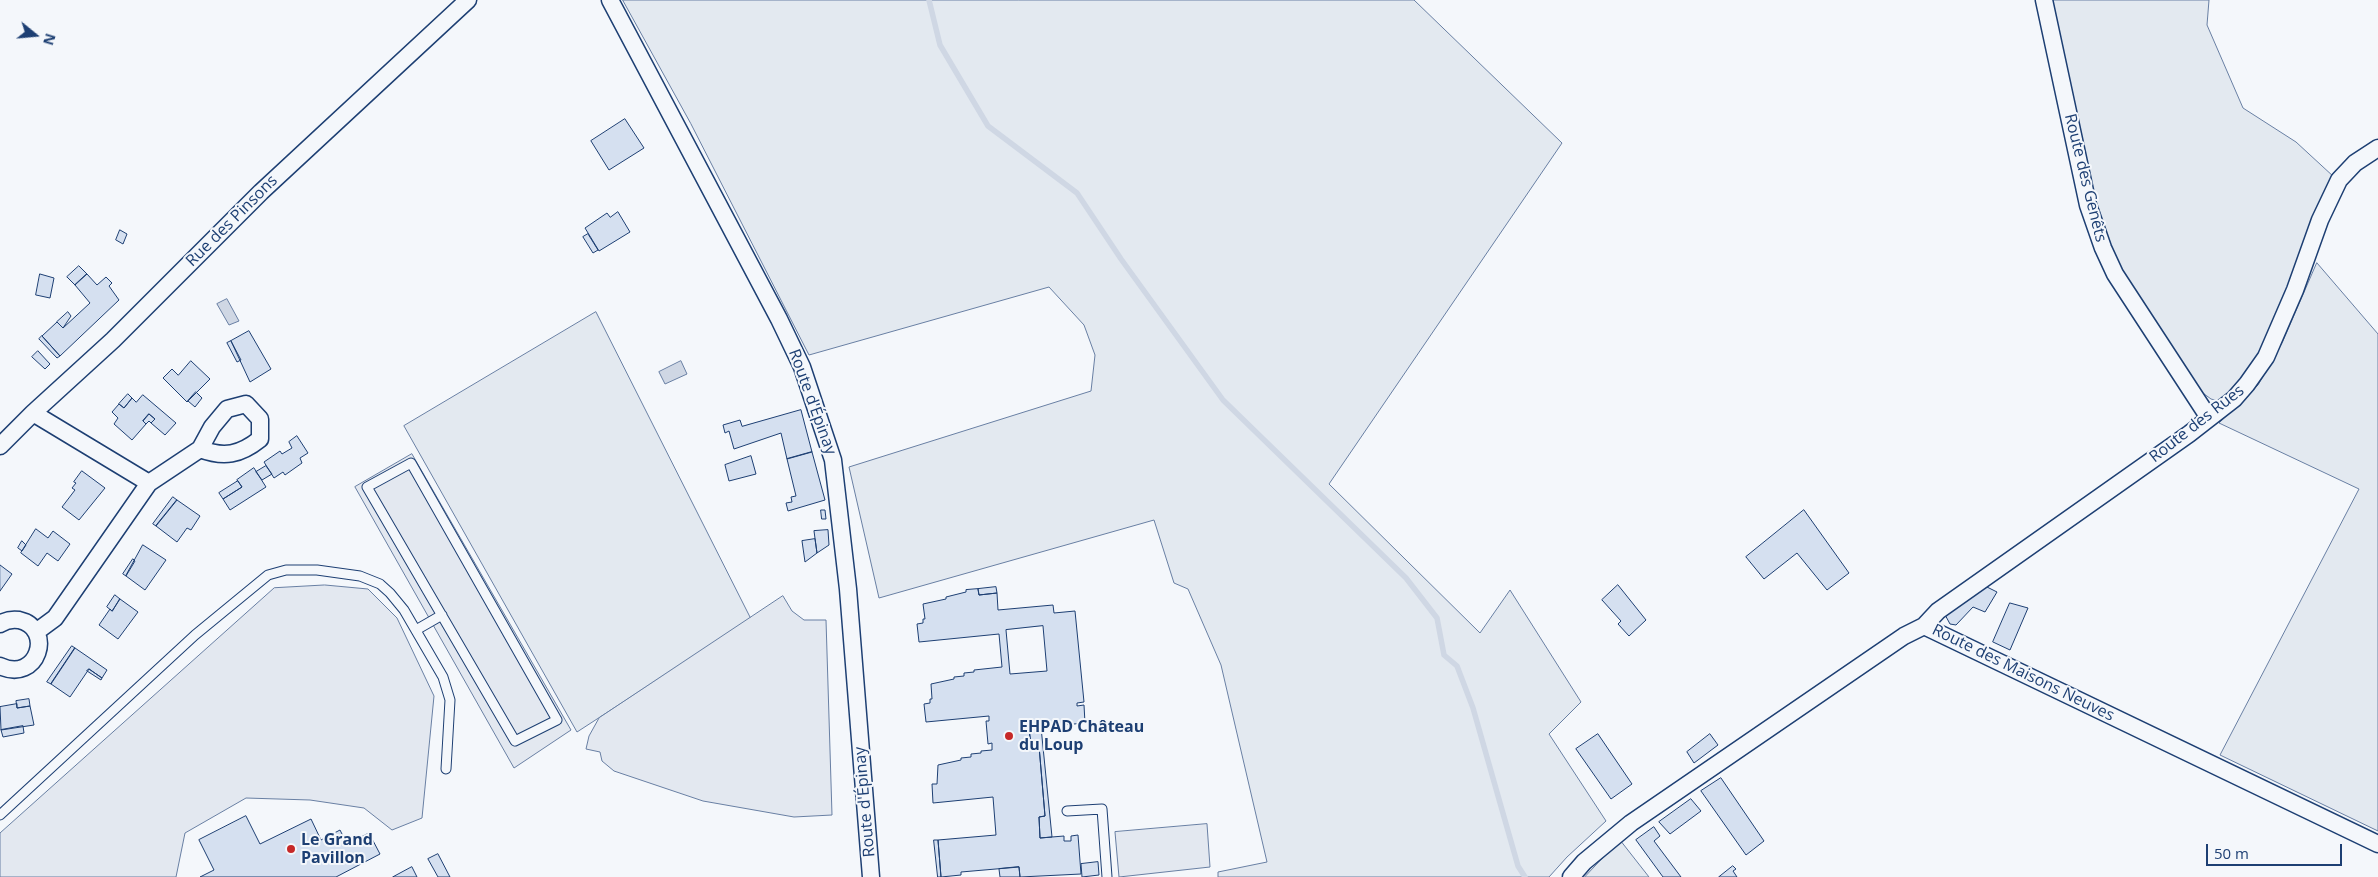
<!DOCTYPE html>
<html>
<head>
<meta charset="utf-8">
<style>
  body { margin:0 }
  #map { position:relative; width:2378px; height:877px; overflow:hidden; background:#f4f7fb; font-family:"Open Sans",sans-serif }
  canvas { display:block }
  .north { position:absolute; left:10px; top:10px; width:50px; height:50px; -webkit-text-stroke:4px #f4f7fb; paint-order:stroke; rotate:107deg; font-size:14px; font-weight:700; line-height:20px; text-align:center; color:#1d3f73 }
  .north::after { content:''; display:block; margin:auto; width:18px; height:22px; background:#1d3f73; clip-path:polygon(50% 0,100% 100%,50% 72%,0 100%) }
  .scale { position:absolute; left:2206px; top:844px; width:136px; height:22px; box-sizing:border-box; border:2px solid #1d3f73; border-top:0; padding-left:6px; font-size:15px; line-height:18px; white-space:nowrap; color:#1d3f73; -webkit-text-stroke:4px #f4f7fb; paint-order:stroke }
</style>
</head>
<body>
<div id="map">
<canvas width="2378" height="877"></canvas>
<div class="north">N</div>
<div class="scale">50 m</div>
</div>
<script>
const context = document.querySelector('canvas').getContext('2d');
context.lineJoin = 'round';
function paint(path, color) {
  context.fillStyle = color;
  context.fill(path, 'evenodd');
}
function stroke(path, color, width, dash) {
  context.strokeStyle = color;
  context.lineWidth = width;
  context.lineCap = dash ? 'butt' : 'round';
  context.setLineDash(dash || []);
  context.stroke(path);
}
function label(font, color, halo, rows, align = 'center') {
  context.font = font + ' "Open Sans",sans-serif';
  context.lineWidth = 4;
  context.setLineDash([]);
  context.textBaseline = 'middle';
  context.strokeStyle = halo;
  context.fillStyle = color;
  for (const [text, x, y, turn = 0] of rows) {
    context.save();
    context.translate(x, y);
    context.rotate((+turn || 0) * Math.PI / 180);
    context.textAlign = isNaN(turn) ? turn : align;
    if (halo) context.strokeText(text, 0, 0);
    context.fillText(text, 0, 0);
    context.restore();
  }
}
const green = new Path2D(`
  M623 0H1414L1562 143 1329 484 1480 633 1510 590 1581 702 1549 734 1606 821 1567 857 1549 877H1218V872L1267 862 1221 665 1188 589 1174 583 1154 520 879 598 849 467 1091 391 1095 355 1084 325 1049 287 809 355 691 124Z
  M2049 0H2209L2207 25 2243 108 2296 142 2334 177 2261 354 2222 402 2211 399 2196 388 2120 271 2100 226Z
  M2317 263 2378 334V831L2220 755 2359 489 2219 423 2258 385 2282 343Z
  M596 312 751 619 577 732 404 426Z
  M1620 840 1649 877H1585Z`);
paint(green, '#e3e9f0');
stroke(green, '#687fa3', 1);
const parking = new Path2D(`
  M412 454 571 730 514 768 355 487Z
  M325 585 368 589 397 618 434 696 422 818 392 830 364 808 310 800 246 798 185 833 176 877H0V833L274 588Z
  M783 596 792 611 804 620H826L832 815 794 817 703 801 614 771 602 761 600 752 586 749 589 736 599 718Z
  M1207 824 1210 867 1119 877 1115 832Z`);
paint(parking, '#e3e8f0');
stroke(parking, '#687fa3', 1);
const water = new Path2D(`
  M227 299 239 321 229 325 217 304Z
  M681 361 687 374 665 384 659 372Z`);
paint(water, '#cfd7e4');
stroke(water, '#687fa3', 1);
stroke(new Path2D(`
  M929 0 940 45 988 126 1077 193 1121 259 1223 400 1406 578 1437 618 1444 655 1457 666 1473 708 1518 866 1525 877`), '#cfd7e4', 5.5);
const building = new Path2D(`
  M625 119 644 148 609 170 591 141Z
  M618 212 630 232 599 251 585 228 607 213 610 217Z
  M120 230 127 234 123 244 116 240Z
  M588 234 598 250 593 253 583 237Z
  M79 266 87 274 75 285 67 277Z
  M40 274 54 278 50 298 36 295Z
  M87 274 97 285 106 277 112 283 109 286 119 300 60 356 42 336 57 322 63 328 90 303 75 285Z
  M68 312 71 316 63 328 57 322Z
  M249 331 271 369 250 382 231 341Z
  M42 336 60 356 57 358 39 339Z
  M231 341 241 360 237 362 227 343Z
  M38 351 50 364 45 369 32 357Z
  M191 361 210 379 187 402 163 378 172 369 178 375Z
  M196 392 202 398 195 407 188 401Z
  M128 394 132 398 124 408 119 404Z
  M143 395 176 423 165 435 151 423 155 419 149 414 143 421 146 424 132 440 114 424 118 418 112 412 119 404 124 408 132 398 136 402Z
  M801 410 812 452 787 459 781 433 734 449 729 431 725 433 723 425 740 420 742 426Z
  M149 414 155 419 151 423 149 421 146 424 143 421Z
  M297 436 308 453 300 458 302 463 285 475 283 472 274 478 264 462 280 451 282 454 292 448 289 442Z
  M812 452 825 500 788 511 786 503 792 502 791 497 796 496 787 459Z
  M751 456 756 474 729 481 725 465Z
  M266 466 272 474 262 480 256 472Z
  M254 468 266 487 230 510 223 499 242 487 237 480Z
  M82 471 105 488 79 520 62 507 75 490 72 488 76 483 74 482Z
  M238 481 242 487 223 499 219 493Z
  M173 497 177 500 156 526 153 524Z
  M177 500 200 516 191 530 187 528 177 542 156 526Z
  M821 510H825L826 519H822Z
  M1804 510 1849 573 1827 590 1797 553 1764 579 1746 557Z
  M36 529 48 538 53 531 70 544 58 561 47 553 38 566 21 553Z
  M828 530 829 545 817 553 814 531Z
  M815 539 817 553 805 562 802 541Z
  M22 541 26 545 22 551 18 548Z
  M143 545 166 560 145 590 126 576Z
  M133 559 135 561 126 576 123 574Z
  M0 565 12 574 0 591Z
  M1985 582 1989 585 1987 587 1997 592 1985 612 1973 607 1956 625 1950 624 1943 611Z
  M1618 585 1646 620 1629 636 1618 624 1621 621 1602 600Z
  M996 587 997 593 979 595 978 589Z
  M978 589 979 595 997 593 998 610 1053 605 1054 613 1075 611 1084 702 1077 703V706L1084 705 1085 723 1029 728 1031 746H1039L1045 816 1039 817 1040 838 1064 836V841H1071V836L1078 835 1081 874 1020 877 1019 867 961 872V875L941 877 938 840 996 835 993 797 933 803 932 784H937L938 765 961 760V758L971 757V754L981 753V751L992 750V743L988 744 986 721H989V716L926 722 924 704 930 703V699H932L931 684 954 679V677L964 676V673L974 672V670L1002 667 999 634 919 642 917 624 923 623V619H925L923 604 946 599V597L966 592V590ZM1043 626 1047 671 1010 674 1006 630Z
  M115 595 120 599 112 611 107 607Z
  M120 599 138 612 118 639 99 625 110 609 112 611Z
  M2010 603 2028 608 2010 650 1993 642Z
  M72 646 75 648 51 684 47 682Z
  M75 648 107 670 102 678 89 669 70 697 51 684Z
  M89 669 102 678 101 680 87 671Z
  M29 699 30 706 17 708 16 701Z
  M17 704V708L30 706 34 725 1 730 0 707Z
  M23 726 24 733 3 737 1 730Z
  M1041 727 1052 837 1040 838 1039 817 1045 816 1039 746H1031L1029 728Z
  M1598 734 1632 784 1611 799 1576 749Z
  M1710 734 1718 745 1694 763 1687 752Z
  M1721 778 1764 841 1746 855 1701 791Z
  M1691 799 1701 811 1670 834 1659 822Z
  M246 816 260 844 311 819 321 840 340 830 347 844 369 833 380 854 336 877H200L214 870 199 840Z
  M1654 827 1660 836 1654 841 1681 877H1663L1636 840Z
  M934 840H938L941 877H938Z
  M438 854 450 877H438L428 859Z
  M1098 862 1099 875 1082 877 1081 864Z
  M1733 866 1736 869 1733 871 1737 877H1719Z
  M412 867 417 877H393Z
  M1019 867 1020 877H1000L999 869Z`);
paint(building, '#d5e0f0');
stroke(building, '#1d3f73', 1);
const lane = new Path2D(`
  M411 463 557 720 515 741 367 487Z
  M416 630 442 615
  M1067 811 1102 809 1107 877
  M0 815 195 635 268 575 286 570H317L360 576 380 584 390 593 404 610 443 677 450 700 446 769`);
const street = new Path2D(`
  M610 0 779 319 802 367 833 460 848 589 871 877
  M2044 0 2088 205 2103 248 2115 274 2209 418
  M33 413 149 483
  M0 446 33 413 113 340 261 192 468 0
  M0 624C6 620 12 619 19 620 55 628 38 684 0 666
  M1924 626 1938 611 2189 434 2234 399 2247 384 2266 357 2295 290 2320 220 2339 180 2355 163 2378 148
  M36 632 55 618 149 483 200 449 212 427 227 409 246 404 260 419V439C240 455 224 458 200 449
  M1571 877 1584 862 1631 823 1904 636 1924 626 2378 844`);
stroke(lane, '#1d3f73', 11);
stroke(street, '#1d3f73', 19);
stroke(lane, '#f4f7fb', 9);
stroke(street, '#f4f7fb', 16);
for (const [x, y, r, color] of [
  [1009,736,5,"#c62828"],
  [291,849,5,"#c62828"]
]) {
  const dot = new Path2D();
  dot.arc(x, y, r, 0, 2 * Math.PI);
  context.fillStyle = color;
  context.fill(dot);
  stroke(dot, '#f4f7fb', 2);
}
label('16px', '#1d3f73', '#f4f7fb', [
  ["Route des Genêts",2085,178,76],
  ["Rue des Pinsons",232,221,-45],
  ["Route d'Épinay",812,402,70],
  ["Route des Rues",2197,424,-38],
  ["Route des Maisons Neuves",2023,673,26],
  ["Route d'Épinay",865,802,-95]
]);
label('bold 16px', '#1d3f73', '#f4f7fb', [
  ["EHPAD Château",1019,727],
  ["du Loup",1019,745],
  ["Le Grand",301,840],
  ["Pavillon",301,858]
], 'left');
</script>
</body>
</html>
